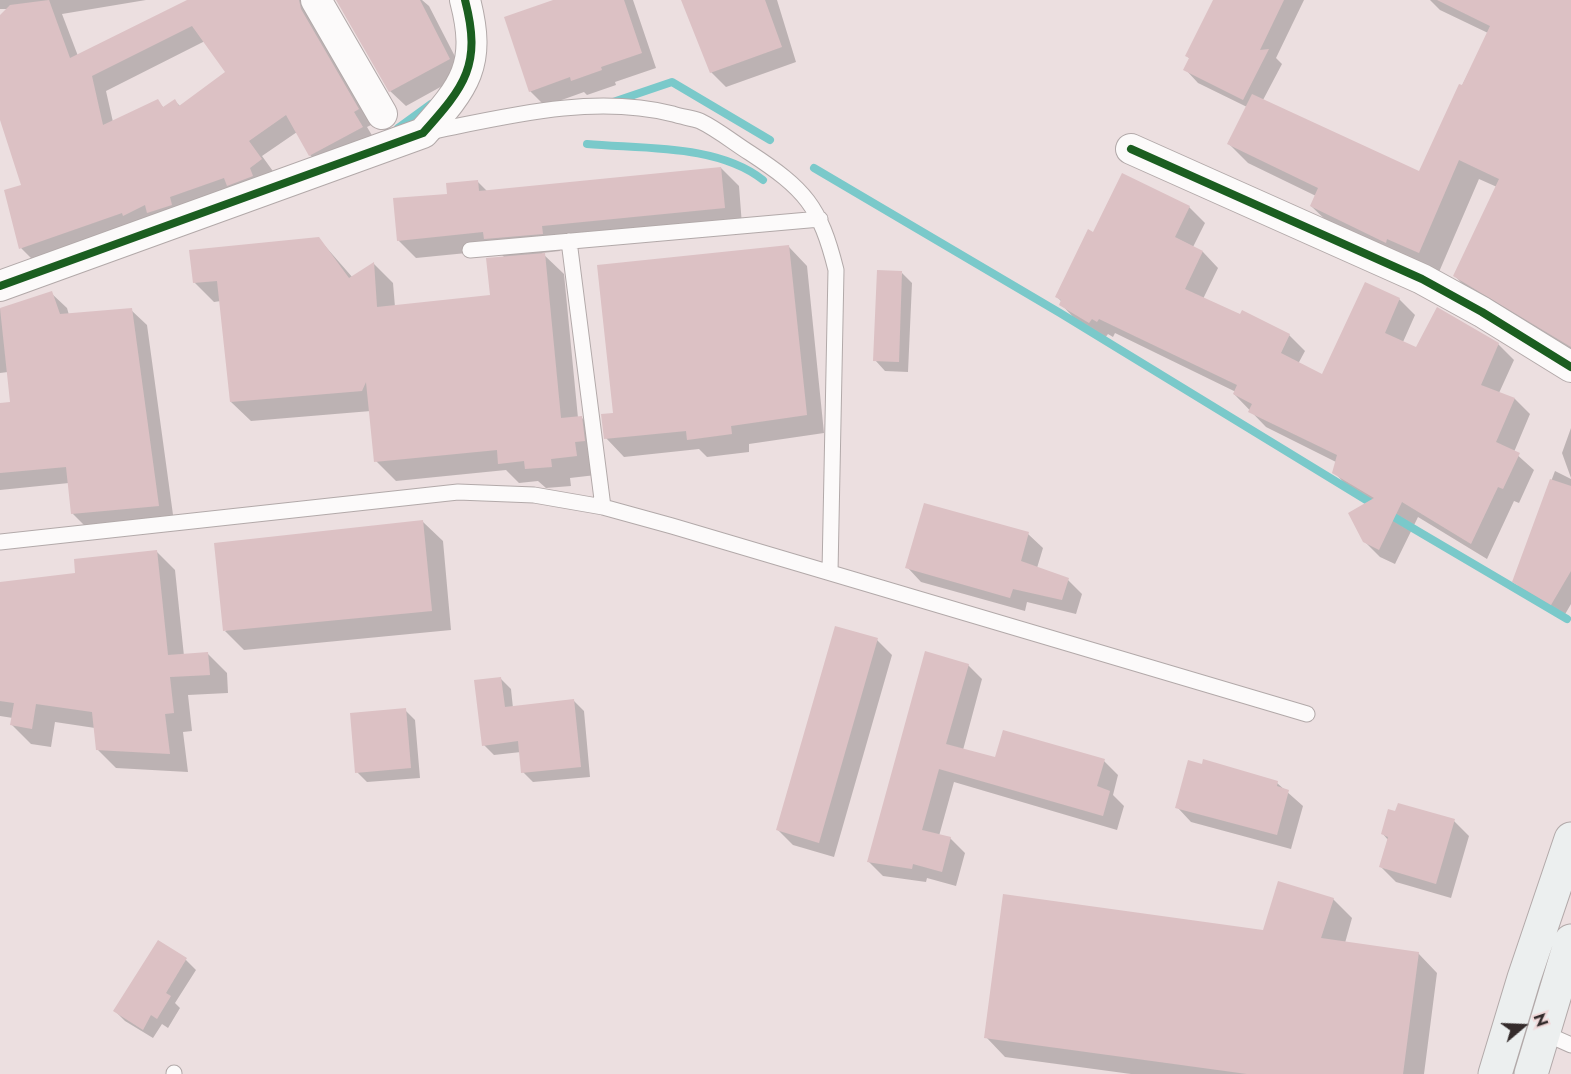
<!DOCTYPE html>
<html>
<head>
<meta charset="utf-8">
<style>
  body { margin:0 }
  #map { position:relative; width:1571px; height:1074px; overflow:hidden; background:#ecdfe0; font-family:Jost,sans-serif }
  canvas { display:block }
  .north { position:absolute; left:1493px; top:996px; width:60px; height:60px; -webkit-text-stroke:4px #f1dadb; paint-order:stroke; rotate:71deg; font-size:16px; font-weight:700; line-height:24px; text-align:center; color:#342b2b }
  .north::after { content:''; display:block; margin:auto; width:21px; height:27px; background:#342b2b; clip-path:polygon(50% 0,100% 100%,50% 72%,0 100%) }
</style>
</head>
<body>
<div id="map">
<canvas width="1571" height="1074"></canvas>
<div class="north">N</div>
</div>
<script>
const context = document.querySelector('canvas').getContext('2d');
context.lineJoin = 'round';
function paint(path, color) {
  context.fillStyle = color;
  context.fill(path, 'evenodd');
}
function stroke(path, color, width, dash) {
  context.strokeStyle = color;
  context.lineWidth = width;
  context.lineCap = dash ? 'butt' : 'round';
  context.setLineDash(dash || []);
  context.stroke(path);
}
paint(new Path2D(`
  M0 0H146L62 14 78 56 190 0H300L373 124 367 127 376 142 325 170 310 155 297 132 262 156 275 174 35 262 21 248 23 185 0 112 11 9H0ZM205 41 227 73 180 106 175 101 164 108 157 101 113 122 106 91Z
  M337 0H422L429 6 464 74 406 106 390 91Z
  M557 0H633L656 68 615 82 616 85 587 95 584 92 545 106 530 91Z
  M685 0H777L796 62 726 87 711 72Z
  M1214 0H1304L1276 58 1282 64 1263 100 1419 173 1488 33 1440 10 1430 0H1571V353L1474 296 1455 276 1497 187 1479 179 1439 272 1331 225 1311 206 1316 196 1248 163 1228 143 1247 107 1198 83 1185 69 1190 59 1187 56Z
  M721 168 739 186 742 225 559 244 560 251 542 253 564 274 578 418 581 417 601 437 596 475 570 478 571 486 546 488 538 481 519 483 506 470 396 481 376 461 371 411 251 421 231 402 221 301 214 302 194 282 319 239 353 278 374 264 393 283 395 307 491 296 505 258 497 250 416 258 398 240 448 195 477 181 488 192Z
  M1189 207 1205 223 1193 247 1203 252 1218 268 1203 299 1289 335 1305 351 1298 364 1323 376 1399 299 1415 315 1403 342 1417 349 1498 344 1514 360 1499 393 1515 399 1530 414 1514 452 1534 470 1519 503 1514 501 1487 559 1418 517 1395 564 1380 557 1364 541 1371 501 1349 488 1334 472 1336 462 1266 427 1234 394 1236 392 1115 333 1113 337 1108 334 1105 338 1076 320 1061 304 1062 302 1056 296 1094 234Z
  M789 247 807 266 824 433 749 444V452L707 457 699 449 624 457 606 438 615 414Z
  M902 273 912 283 908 372 885 371 875 360Z
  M51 293 67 308 69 315 131 310 147 325 174 522 88 529 72 513 69 483 0 490V405L12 404 8 372 0 373V309Z
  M1571 428V478L1562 453Z
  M1555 471 1571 479V604L1564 616 1526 593 1513 581Z
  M423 522 443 541 451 630 244 650 225 631Z
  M1028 534 1043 548 1037 568 1068 580 1082 594 1076 614 1027 602 1025 611 921 582 907 567Z
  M156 551 175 570 184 656 208 654 227 673 228 693 188 695 192 731 183 732 188 772 116 768 97 749 95 728 55 722 51 747 31 744 12 725 13 718 0 716V584L77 574Z
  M877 640 892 655 834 857 793 845 778 830Z
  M968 665 982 679 963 750 996 759 1104 761 1118 775 1113 795 1124 806 1117 830 954 782 939 836 950 838 965 853 956 886 927 878 926 882 883 876 868 861Z
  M501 679 511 689 513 708 574 701 584 711 590 777 533 782 523 772 521 752 494 755 484 745Z
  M405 710 415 720 420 778 367 782 357 772Z
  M1277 783 1303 806 1291 849 1191 822 1177 807Z
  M1454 821 1469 836 1451 898 1396 882 1381 867 1388 840 1383 834Z
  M1333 899 1352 918 1345 943 1418 953 1437 973 1424 1074H1131L1005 1057 986 1037 1265 932Z
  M158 942 186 960 196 970 175 1003 180 1008 168 1028 162 1024 153 1038 125 1021 115 1011Z`), '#0003');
stroke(new Path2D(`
  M613 102 672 82 770 140
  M398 128 431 104
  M587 144C642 149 718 144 763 180
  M814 168 1060 313 1376 506
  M1387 513 1567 619`), '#7ac9ca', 8);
paint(new Path2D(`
  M49 0 70 58 187 0H299L301 9 359 109 354 112 363 127 309 156 286 115 249 141 262 159 250 168 253 176 227 186 224 178 170 197 172 205 147 213 145 205 123 216 122 213 19 249 4 190 21 185 0 120V15L10 5ZM192 26 225 72 179 106 175 99 163 107 158 99 103 125 92 76Z
  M336 0H420L450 59 389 92Z
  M553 0H624L642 53 601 67 602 70 571 81 570 77 529 92 504 17Z
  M681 0H765L782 47 710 73Z
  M1213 0H1284L1260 50 1269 49 1243 100 1183 70 1189 58 1185 56Z
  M1437 0H1571V347L1453 276 1499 179 1459 160 1419 253 1387 239 1386 243 1310 206 1318 188 1227 144 1252 94 1419 171 1459 84 1462 85 1490 26Z
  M721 167 725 208 542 226 543 234 484 239 483 232 397 241 393 198 447 194 446 183 478 180 479 191Z
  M1122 173 1190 206 1175 237 1203 251 1185 289 1240 314 1242 310 1290 334 1281 353 1322 374 1365 282 1400 298 1385 333 1416 347 1437 307 1499 343 1481 385 1515 398 1496 442 1520 453 1503 489 1498 487 1471 544 1402 502 1379 550 1363 542 1348 513 1374 498 1332 473 1337 455 1248 412 1252 404 1233 394 1237 385 1099 319 1097 322 1092 319 1089 323 1059 305 1061 300 1055 297 1088 229 1093 232Z
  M319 237 349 278 374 262 377 307 490 295 486 258 545 253 561 418 582 416 585 441 575 442 577 456 551 459 552 467 525 469 524 461 498 464 497 450 374 462 366 382 362 391 230 402 217 281 193 283 189 250Z
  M789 245 807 415 731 426 732 434 687 440 686 431 604 439 601 414 613 413 597 265Z
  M877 270 902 271 899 362 873 361Z
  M52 291 60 314 132 308 159 506 71 514 66 467 0 473V403L10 402 0 308Z
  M1550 479 1571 486V571L1551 605 1512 582Z
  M924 503 1029 532 1021 561 1069 578 1062 600 1013 589 1010 598 905 568Z
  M423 520 432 611 223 631 214 543Z
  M157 550 168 655 208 652 210 675 170 677 174 713 165 714 170 754 96 750 92 712 36 704 32 729 10 725 14 703 0 701V582L75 573 74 559Z
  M835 626 878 638 819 843 776 830Z
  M925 651 969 664 946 744 995 757 1003 730 1105 759 1097 786 1110 791 1103 816 939 769 922 830 951 837 942 872 913 864 912 869 867 862Z
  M501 677 505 707 574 699 581 767 521 773 518 741 482 746 474 680Z
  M406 708 411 768 355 773 350 713Z
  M1203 759 1278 781 1277 786 1289 790 1277 835 1175 808 1188 760 1202 764Z
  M1398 803 1455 819 1436 884 1379 867 1388 837 1381 834 1388 809 1395 811Z
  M1278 881 1334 898 1321 938 1419 952 1403 1074H1247L984 1038 1003 894 1263 930Z
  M158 940 187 958 166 993 171 996 157 1019 151 1015 143 1030 113 1011Z`), '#dcc1c4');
const service = new Path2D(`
  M429 132C508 116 593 94 673 114 682 117 692 118 700 121 717 129 734 143 750 153 805 189 820 206 836 270L830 572
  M569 241 603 507
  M470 250 820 219
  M0 542 458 492 534 495 603 507 672 526 1307 714
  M1544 1033 1571 1045
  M174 1074V1073`);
const minor = new Path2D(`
  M316 0 382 114
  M1131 149 1422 279 1482 312 1571 367
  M0 286 423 133C465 86 482 65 465 0`);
const secondary = new Path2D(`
  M1495 1074 1524 978 1571 839
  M1531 1074 1571 941`);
stroke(service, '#b2a9a9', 17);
stroke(minor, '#b2a9a9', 32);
stroke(secondary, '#b2a9a9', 35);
stroke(service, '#fcfafa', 15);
stroke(minor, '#fcfafa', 30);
stroke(secondary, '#ecefef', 33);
stroke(new Path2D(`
  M1131 149 1422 279 1482 312 1571 367
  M0 286 423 133C465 86 482 65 465 0`), '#1b5e20', 8);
</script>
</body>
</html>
